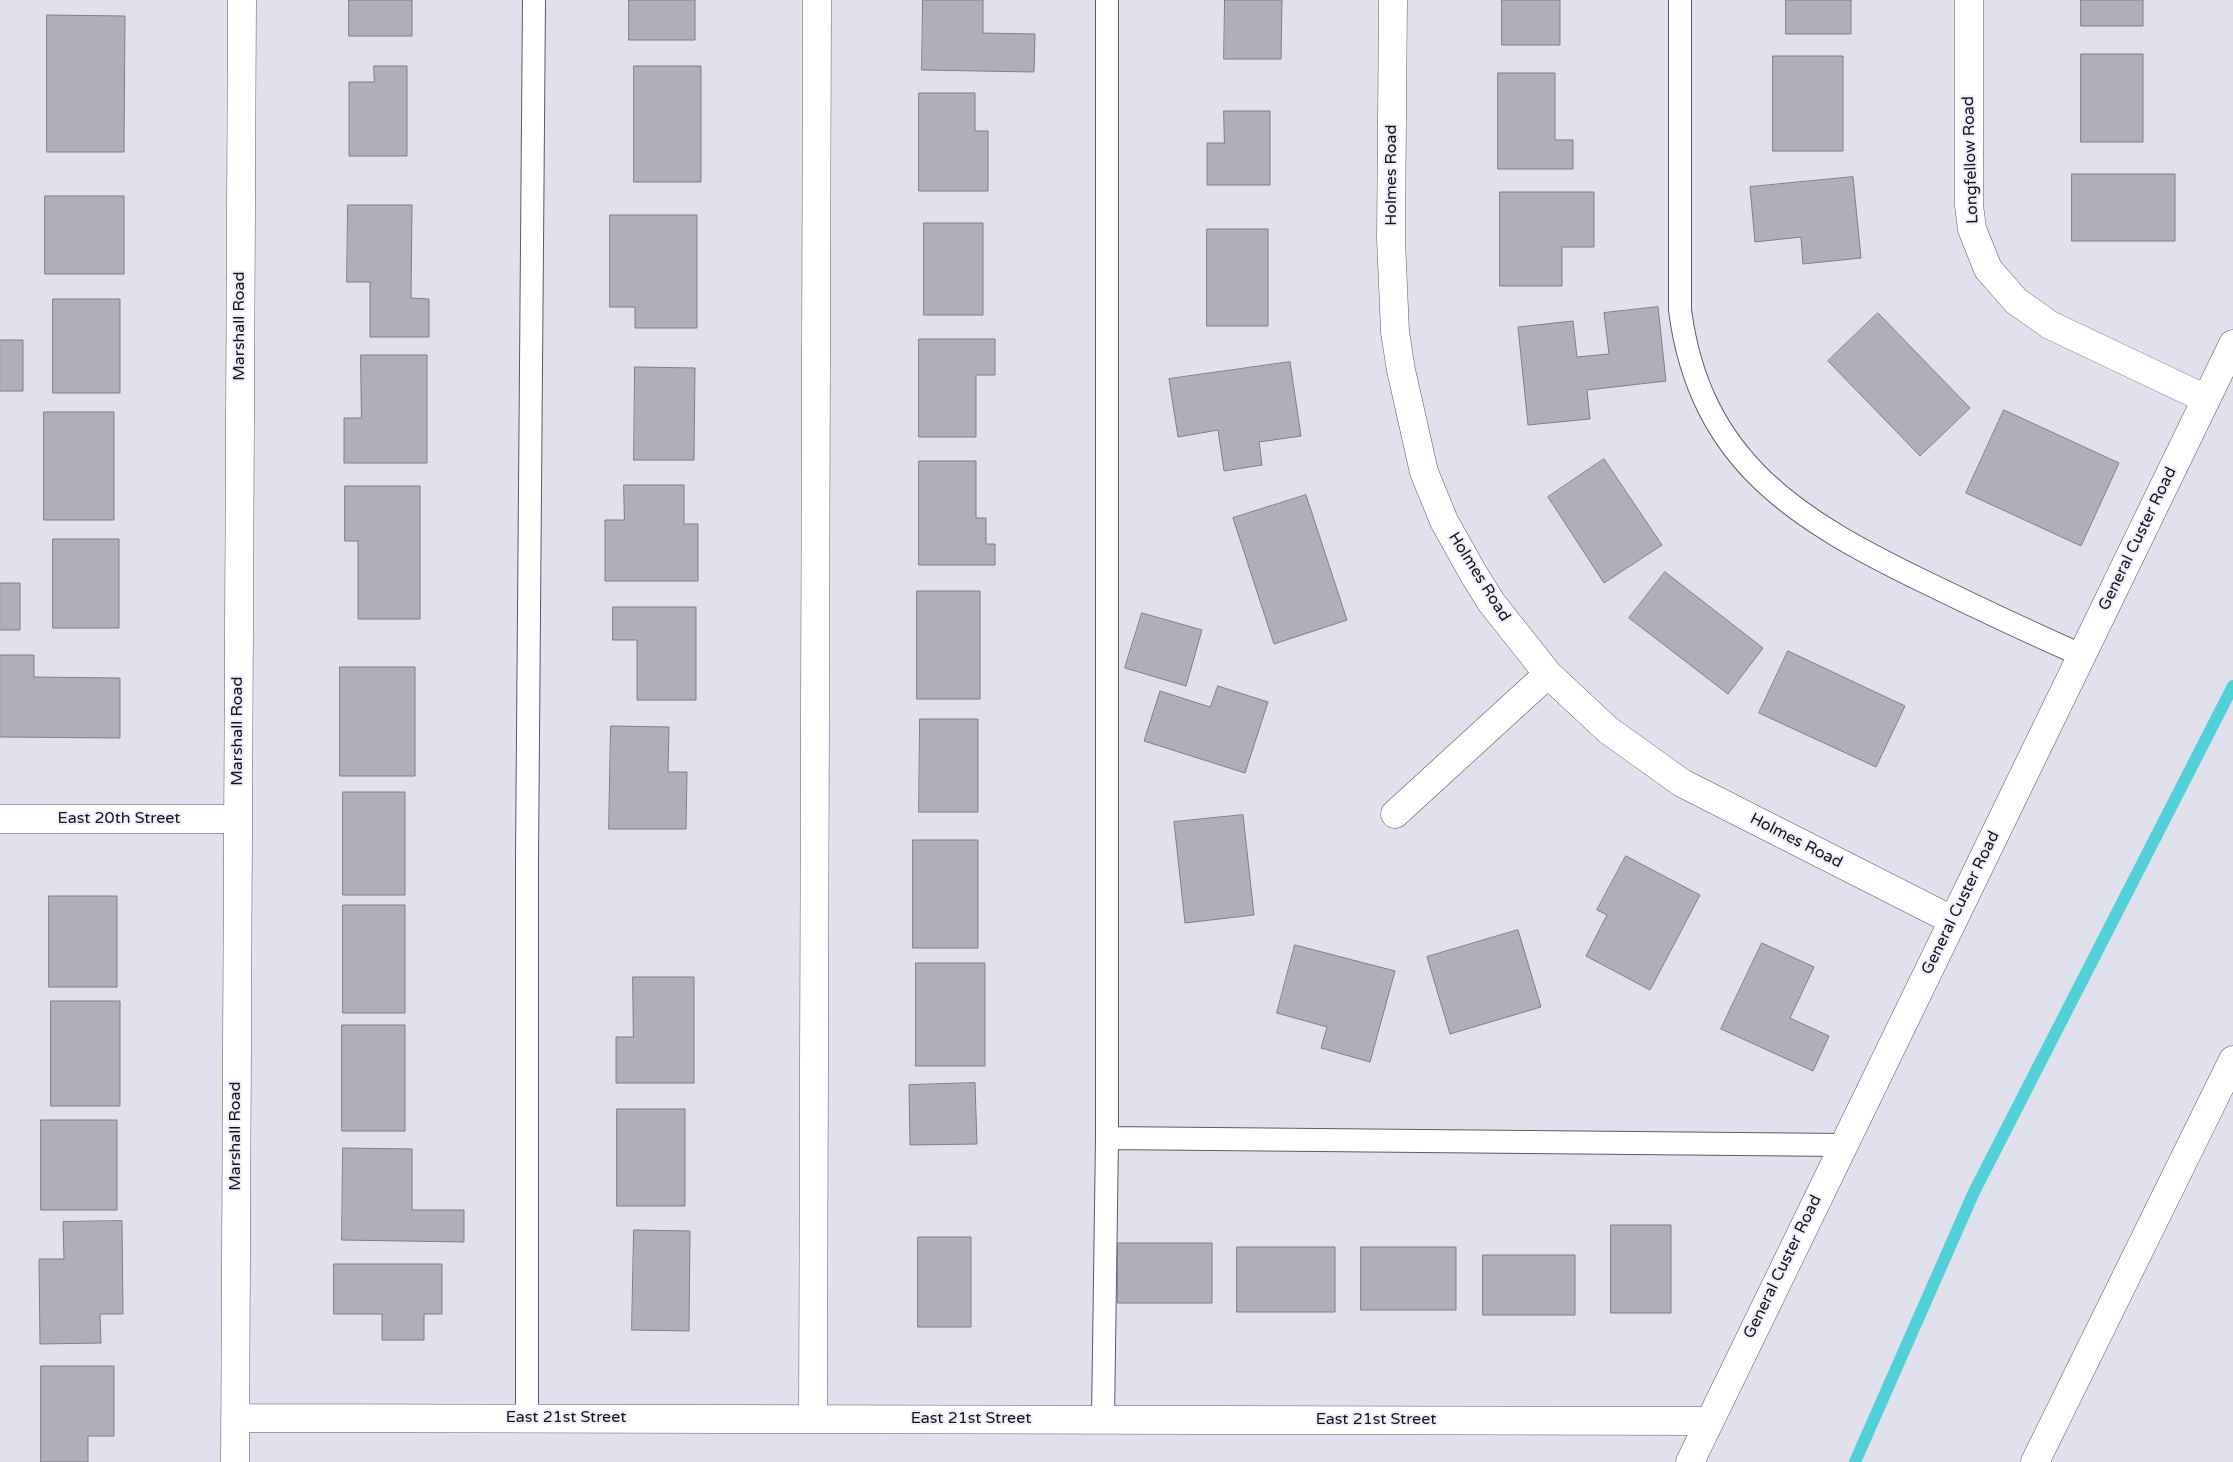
<!DOCTYPE html>
<html>
<head>
<meta charset="utf-8">
<style>
  body { margin:0 }
  canvas { display:block; background:#e0e1ed }
</style>
</head>
<body>
<canvas width="2233" height="1462"></canvas>
<script>
const context = document.querySelector('canvas').getContext('2d');
context.lineJoin = 'round';
function stroke(path, color, width, dash) {
  context.strokeStyle = color;
  context.lineWidth = width;
  context.lineCap = dash ? 'butt' : 'round';
  context.setLineDash(dash || []);
  context.stroke(path);
}
function paint(path, color) {
  context.fillStyle = color;
  context.fill(path, 'evenodd');
}
function label(font, color, halo, rows, align = 'center') {
  context.font = font + ' "Varela Round",sans-serif';
  context.lineWidth = 4;
  context.setLineDash([]);
  context.textBaseline = 'middle';
  context.strokeStyle = halo;
  context.fillStyle = color;
  for (const [text, x, y, turn = 0] of rows) {
    context.save();
    context.translate(x, y);
    context.rotate((+turn || 0) * Math.PI / 180);
    context.textAlign = isNaN(turn) ? turn : align;
    if (halo) context.strokeText(text, 0, 0);
    context.fillText(text, 0, 0);
    context.restore();
  }
}
stroke(new Path2D(`
  M1855 1462 1974 1192 2233 686`), '#51d0d8', 12);
const building = new Path2D(`
  M349 0H412V36H349Z
  M629 0H695V40H629Z
  M923 0H983V33L1035 34 1034 72 922 70Z
  M1225 0H1282L1281 59H1224Z
  M1502 0H1560V45H1502Z
  M1786 0H1851V34H1786Z
  M2081 0H2143V26H2081Z
  M47 15 125 16 124 152H47Z
  M2081 54H2143V142H2081Z
  M1773 56H1843V151H1773Z
  M374 66H407V156H349V82H374Z
  M634 66H701V182H634Z
  M1498 73H1555V140H1573V169H1498Z
  M919 93H975V131H988V191H919Z
  M1224 111H1270V185H1207V143H1224Z
  M2072 174H2175V241H2072Z
  M1853 177 1861 258 1803 264 1801 237 1755 242 1750 187Z
  M1500 192H1594V247H1562V286H1500Z
  M45 196H124V274H45Z
  M348 205H412L411 298 429 299V337H370V282H347Z
  M610 215H697V328H635V307H610Z
  M924 223H983V315H924Z
  M1207 229H1268V326H1207Z
  M53 299H120V393H53Z
  M1658 307 1666 381 1587 390 1590 419 1528 425 1518 327 1573 321 1577 357 1609 354 1604 313Z
  M1878 313 1970 408 1920 456 1828 361Z
  M919 339H995V375H976V437H919Z
  M0 340H23V391H0Z
  M361 355H427V463H344V418H361Z
  M1290 362 1301 436 1259 442 1262 465 1224 471 1218 430 1178 437 1169 379Z
  M635 367 695 368 694 460H634Z
  M2004 410 2119 463 2081 546 1966 493Z
  M44 412H114V520H44Z
  M1604 459 1662 545 1604 583 1548 497Z
  M919 461H976V518H986V544H995V565H919Z
  M624 485H684V524H698V581H605V520H624Z
  M345 486H420V619H358V541H345Z
  M1306 495 1347 620 1274 644 1233 518Z
  M53 539H119V628H53Z
  M1665 572 1763 648 1728 694 1629 618Z
  M0 583H20V630H0Z
  M917 591H980V699H917Z
  M613 607H696V700H637V640H613Z
  M1142 613 1202 630 1186 686 1125 668Z
  M1788 651 1905 706 1876 767 1759 713Z
  M0 655H34V677L120 678V738L0 737Z
  M340 667H415V776H340Z
  M1218 686 1268 702 1245 773 1144 741 1160 691 1210 707Z
  M920 719H978V812H919Z
  M611 726 669 727 668 772H687L686 829H609Z
  M343 792H405V895H343Z
  M1243 815 1254 915 1185 923 1174 822Z
  M913 840H978V948H913Z
  M1626 856 1700 895 1650 990 1586 956 1607 915 1597 910Z
  M49 896H117V987H49Z
  M343 905H405V1013H343Z
  M1518 930 1541 1007 1450 1034 1427 957Z
  M1762 943 1814 967 1790 1018 1829 1036 1813 1071 1721 1029Z
  M1295 945 1395 971 1370 1062 1321 1048 1327 1027 1277 1013Z
  M916 963H985V1066H916Z
  M633 977H694V1083H616V1037H633Z
  M51 1001H120V1106H51Z
  M342 1025H405V1131H342Z
  M975 1083 977 1144 910 1145 909 1085Z
  M617 1109H685V1206H617Z
  M41 1120H117V1210H41Z
  M343 1148 412 1149V1210H464V1242L342 1240Z
  M122 1221 123 1314H100L101 1343 40 1344 39 1259H64L63 1222Z
  M1611 1225H1671V1313H1611Z
  M634 1230 690 1231 689 1331 632 1330Z
  M918 1237H971V1327H918Z
  M1118 1243H1212V1303H1118Z
  M1237 1247H1335V1312H1237Z
  M1361 1247H1456V1310H1361Z
  M1483 1255H1575V1315H1483Z
  M334 1264H442V1314H424V1340H382V1314H334Z
  M41 1366H114V1436H88V1462H41Z`);
paint(building, '#aeafba');
stroke(building, '#7e7f8a', 1);
const lane = new Path2D(`
  M1680 0V310C1700 463 1799 521 1927 583 1978 608 2029 632 2081 655
  M1107 1138 1843 1145
  M527 1418V856L534 0
  M1103 1419 1107 1138V0`);
const street = new Path2D(`
  M1393 0 1391 239 1395 332 1401 370 1424 472 1444 521 1473 573 1491 602 1548 674 1608 730 1682 783 1952 920
  M1969 0V205L1972 229 1988 269 2016 301 2050 325 2206 399
  M1395 814 1548 674
  M0 819H238
  M235 1418 1708 1421
  M813 1419 817 0
  M235 1462 242 0
  M1690 1462 2233 344
  M2035 1462 2233 1060`);
stroke(lane, '#5a5b65', 24);
stroke(street, '#5a5b65', 29);
stroke(lane, '#fff', 22);
stroke(street, '#fff', 28);
label('16px', '#151519', '#edeefa', [
  ["Longfellow Road",1971,160,-92],
  ["Holmes Road",1392,175,-90],
  ["Marshall Road",240,326,-90],
  ["General Custer Road",2138,539,-64],
  ["Holmes Road",1479,577,58],
  ["Marshall Road",238,731,-90],
  ["East 20th Street",119,819],
  ["Holmes Road",1796,841,27],
  ["General Custer Road",1961,903,-64],
  ["Marshall Road",236,1136,-90],
  ["General Custer Road",1783,1267,-64],
  ["East 21st Street",566,1418],
  ["East 21st Street",971,1419],
  ["East 21st Street",1376,1420]
]);
</script>
</body>
</html>
